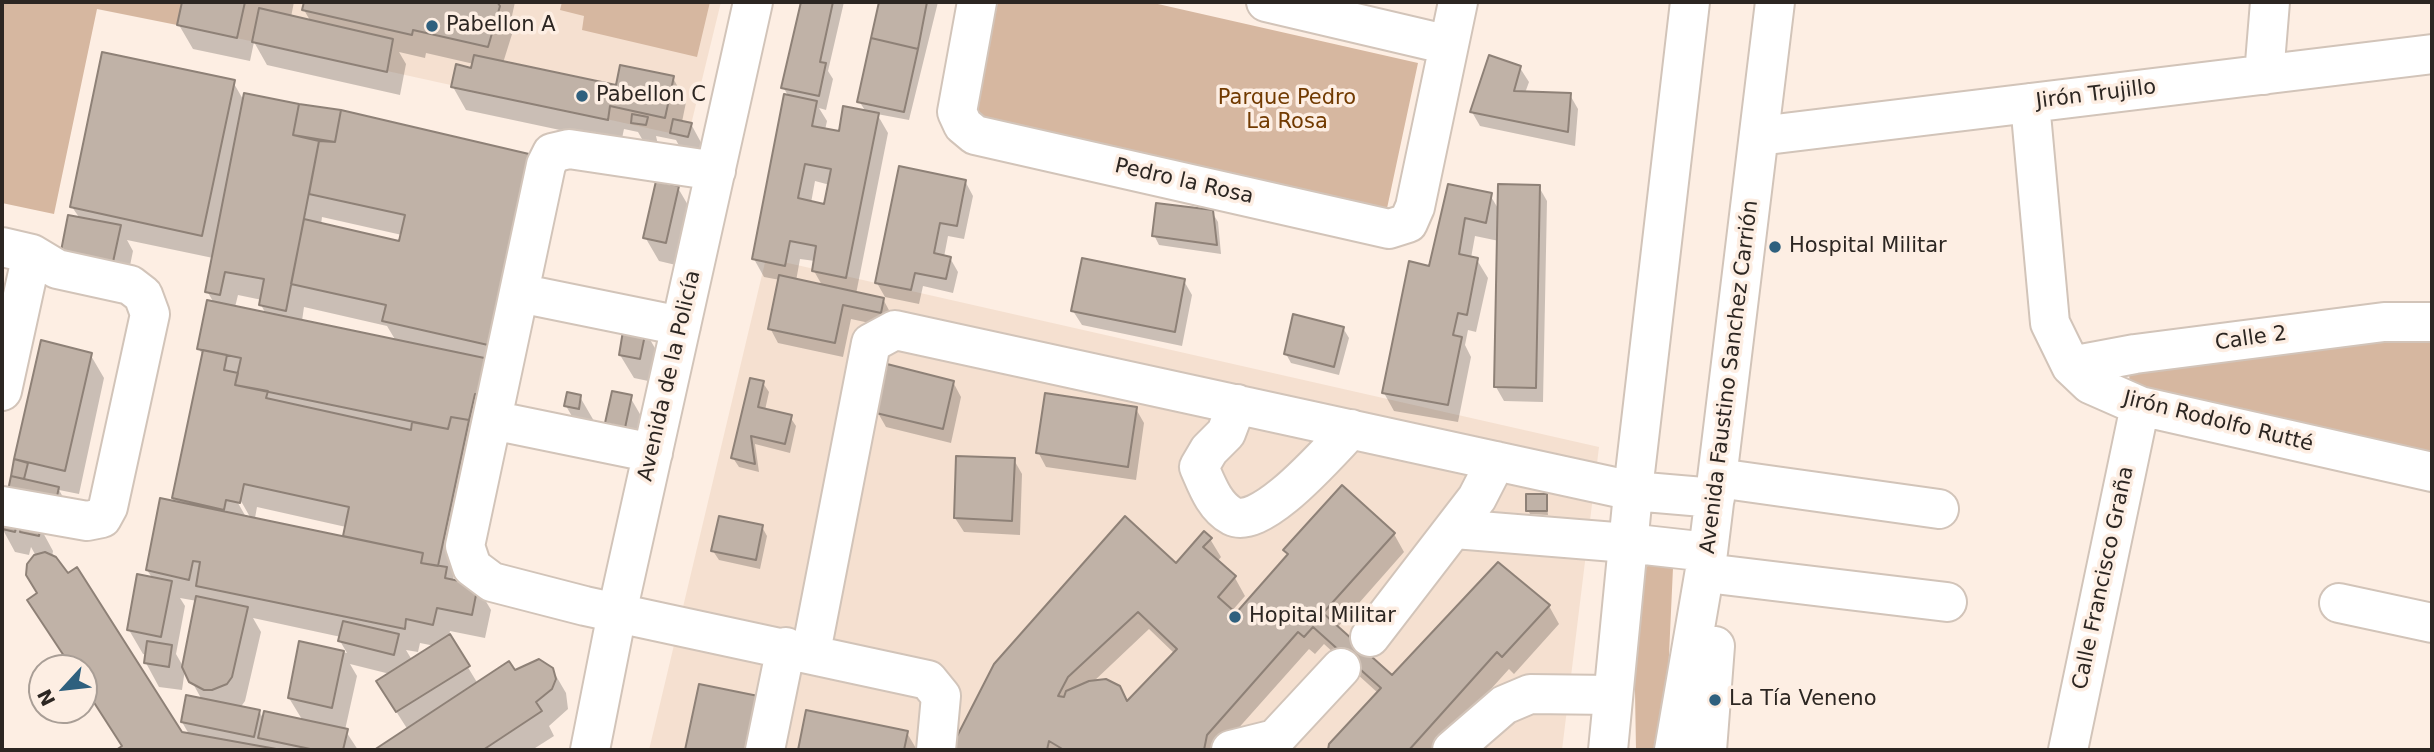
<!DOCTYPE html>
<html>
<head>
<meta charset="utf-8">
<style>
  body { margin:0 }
  #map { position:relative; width:2434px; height:752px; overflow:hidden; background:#fdeee3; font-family:"DejaVu Sans",sans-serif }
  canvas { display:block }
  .frame { position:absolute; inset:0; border:4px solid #2c2622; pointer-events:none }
  .north { position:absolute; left:28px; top:654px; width:70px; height:70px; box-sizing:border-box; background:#fdeee3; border:2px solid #a99e96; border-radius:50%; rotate:243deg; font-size:19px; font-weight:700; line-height:28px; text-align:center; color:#2c2622 }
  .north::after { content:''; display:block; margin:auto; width:24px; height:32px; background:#2f607e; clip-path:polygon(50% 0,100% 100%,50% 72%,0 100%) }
</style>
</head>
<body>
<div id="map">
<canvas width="2434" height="752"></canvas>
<div class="frame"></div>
<div class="north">N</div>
</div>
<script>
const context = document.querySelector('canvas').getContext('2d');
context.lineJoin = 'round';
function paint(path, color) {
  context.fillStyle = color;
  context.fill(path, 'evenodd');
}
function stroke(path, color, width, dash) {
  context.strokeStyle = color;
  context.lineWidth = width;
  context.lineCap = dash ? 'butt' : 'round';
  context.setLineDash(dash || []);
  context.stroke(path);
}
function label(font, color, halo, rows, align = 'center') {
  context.font = font + ' "DejaVu Sans",sans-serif';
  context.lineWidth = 7;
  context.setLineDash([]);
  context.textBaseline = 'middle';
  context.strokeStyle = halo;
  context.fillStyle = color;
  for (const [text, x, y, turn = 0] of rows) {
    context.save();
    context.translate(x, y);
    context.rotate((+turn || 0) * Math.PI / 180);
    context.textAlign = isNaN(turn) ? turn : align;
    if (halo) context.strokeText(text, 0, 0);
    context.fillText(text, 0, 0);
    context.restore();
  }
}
paint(new Path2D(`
  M182 2H721L688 137 177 25Z
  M766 258 1599 447 1562 750H649Z`), '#f5e0d0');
paint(new Path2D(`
  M2 2H182L177 25 97 9 54 214 2 203Z
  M562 2H710L697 57 582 30 584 16 560 10Z
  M998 2H1149L1418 63 1386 213 972 119Z
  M2432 323V467L2130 392 2129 370Z
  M1666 562 1673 568 1666 720 1659 750H1636L1634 632 1645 569 1650 563Z`), '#d6b7a0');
paint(new Path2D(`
  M184 2H294L291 17 311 22 304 10 306 2H515L510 25 513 31 503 63 617 87 673 78 686 102 682 122 691 124 704 148 685 157 676 140 656 136 659 149 646 146 638 132 624 129 621 143 466 110 453 87 473 70 474 64 426 53 425 58 399 52 406 64 400 95 267 65 254 42 250 61 193 49 179 25Z
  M802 2H844L828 71 833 79 826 110 819 108 827 121 825 130 840 133 866 112 859 101 880 2H938L909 120 877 114 888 133 856 294 883 299 891 314 888 327 851 319 843 357 778 343 770 328 780 280 764 277 754 259 789 97 783 87ZM815 181 830 185 826 206 811 203ZM800 259 815 261 814 271 823 287 796 281Z
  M1520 68 1529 82 1525 93 1570 95 1578 109 1575 146 1480 126 1472 112Z
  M233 82 244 101 528 155 542 179 453 580 477 586 491 610 485 638 450 631 449 636 478 684 514 673 552 669 566 693 568 709 549 726 554 736 532 750H377L408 730 392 705 390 674 350 664 357 676 345 730 358 750H119L123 748 84 687V668H72L39 594 36 556 31 547 29 555 15 552 2 528 3 519 40 527 53 551 52 558 181 734 190 736 182 722 202 700 185 669 182 690 159 687 146 663 147 655 143 654 129 630 153 579 147 570 161 500H173L204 357 199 349 214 303 207 291 213 258 127 240 133 251 126 285 72 207ZM322 217 402 235 400 243 321 225ZM238 295 262 300 261 305 266 314 235 307ZM304 307 387 326 396 341 302 321ZM237 494 250 517H246L234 496ZM257 507 346 527 344 538 255 518ZM180 598 197 601 184 668 176 654 185 606ZM253 618 341 637 340 641 347 653 301 643 289 698 303 721 264 720 259 711 240 708 245 701 261 632ZM420 643 435 646 412 660 406 650 418 652Z
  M965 181 973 196 964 239 948 236 944 257 950 258 958 272 953 293 923 286 919 304 885 297 877 283Z
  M1449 186 1490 195 1499 210 1539 187 1547 201 1543 402 1504 401 1496 387 1499 241 1475 236 1471 258 1477 260 1488 278 1476 332 1468 330 1465 345 1471 357 1458 422 1394 411 1384 393 1430 268Z
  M678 188 692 212 680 266 659 261 645 237Z
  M1212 212 1218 222 1221 254 1159 245 1154 235Z
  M1184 281 1192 295 1182 346 1082 325 1073 311Z
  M1343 328 1349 338 1339 375 1291 363 1286 354Z
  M645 331 659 355 653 382 634 378 620 355Z
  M42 342 90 354 104 378 79 494 59 490 72 513 9 495Z
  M953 382 961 397 951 443 886 427 878 413Z
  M763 383 769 392 765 410 790 417 796 426 790 453 755 444 759 472 739 467 733 458Z
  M580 397 594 421 592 432 580 430 566 406Z
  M630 397 644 421 638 451 621 447 607 423Z
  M1136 409 1144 423 1136 480 1046 467 1038 452Z
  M1014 460 1022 474 1020 535 964 532 955 518Z
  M1546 496 1548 515 1530 514 1528 510Z
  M762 527 767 536 760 569 719 560 713 551Z
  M1394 534 1404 552 1337 628 1392 677 1549 606 1559 624 1514 674 1509 669 1436 750H1330L1331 745 1378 693 1324 644 1315 654 1309 649 1219 750H952L995 665 1176 565 1210 539 1221 557 1217 562 1235 578 1245 596 1231 612 1236 615 1289 556 1286 550ZM1149 629 1175 654 1128 703 1119 687 1093 682Z
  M808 712 907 733 917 750H800Z`), '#0003');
const building = new Path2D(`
  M182 2H245L237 38 177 25Z
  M304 2H497L500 6 488 47 413 30 412 35 302 10Z
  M801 2H833L820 62 826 63 819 96 781 88Z
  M879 2H927L918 49 871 38Z
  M259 8 393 39 387 72 252 42Z
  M871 38 918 49 904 112 857 102Z
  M102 52 235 80 202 236 70 207Z
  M474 55 616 85 620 65 674 76 665 118 610 106 608 120 451 87 456 64 471 68Z
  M1489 55 1521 66 1514 91 1571 93 1568 132 1470 112Z
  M244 93 299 104 293 135 319 141 286 311 259 305 264 279 225 272 220 295 205 292Z
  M784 94 817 101 812 126 839 131 843 106 879 113 846 278 812 271 816 246 790 241 785 266 752 259ZM805 164 831 169 824 204 798 198Z
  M299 104 341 110 335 142 293 135Z
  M341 110 529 154 488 345 382 321 386 305 291 284 304 219 399 241 405 215 309 194 319 141 335 142Z
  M632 114 648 117 646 125 631 123Z
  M673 119 692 123 688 137 670 133Z
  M899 166 966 180 957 226 940 223 934 253 951 257 946 279 915 273 911 290 875 283Z
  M656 181 679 186 666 243 643 238Z
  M1448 184 1492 193 1486 223 1465 218 1459 254 1478 258 1467 315 1458 313 1453 335 1462 337 1448 405 1382 393 1409 261 1429 266Z
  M1498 184 1540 185 1536 388 1494 387Z
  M1156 203 1213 210 1217 245 1152 236Z
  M68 215 121 225 113 262 61 251Z
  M1082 258 1185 279 1175 332 1071 311Z
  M779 275 884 298 881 313 843 305 835 343 768 329Z
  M207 300 494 360 486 397 475 394 469 420 451 417 448 429 235 385 241 358 197 349Z
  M1293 314 1344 327 1334 367 1284 354Z
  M624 325 646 330 640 359 619 355Z
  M41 340 92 353 65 471 14 459Z
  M203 350 227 355 224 370 238 373 235 385 268 391 266 398 411 430 412 422 448 429 451 417 469 420 438 566 421 563 423 553 343 536 349 507 244 484 240 503 226 500 224 510 172 498Z
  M887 364 954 381 943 429 876 413Z
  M750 378 764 381 758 407 792 415 785 444 751 436 755 464 731 458Z
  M612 391 632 395 625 428 605 423Z
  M567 392 581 395 579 409 564 406Z
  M1045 393 1137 407 1128 467 1036 453Z
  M956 456 1015 458 1012 521 954 518Z
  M14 459 28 463 24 479 11 476Z
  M11 476 59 487 55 506 7 495Z
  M1342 485 1395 533 1323 613 1392 675 1498 562 1550 605 1502 657 1497 652 1409 750H1328L1329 744 1381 688 1313 627 1304 637 1298 632 1207 735 1204 750H1064L1049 741 1047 750H950L994 664 1125 516 1176 563 1204 531 1212 538 1203 547 1236 576 1218 597 1236 613 1288 554 1283 550ZM1138 612 1177 649 1127 701 1120 686 1106 679 1089 681 1066 691 1064 697 1058 696 1068 677Z
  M1526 494H1547V511H1526Z
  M160 498 423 553 421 563 447 567 445 578 478 585 472 615 437 608 433 625 406 619 405 629 196 586 200 562 193 561 189 580 146 570Z
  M719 516 763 525 756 560 711 551Z
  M2 517 18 521 15 532 2 529Z
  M22 521 41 525 39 536 20 532Z
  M45 552 56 557 68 573 77 567 182 732 282 750H116L122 746 84 687V668H72L27 600 37 593 26 575 27 564 34 555Z
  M137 574 172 581 161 637 127 630Z
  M196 596 248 607 232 677 227 684 212 690H204L189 682 182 667Z
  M343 621 399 634 394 655 338 641Z
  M450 634 470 666 396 712 376 681Z
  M147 641 172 645 169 667 144 663Z
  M299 641 344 651 332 708 288 698Z
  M539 659 553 668 556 679 552 689 536 702 542 711 483 750H374L509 661 515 670Z
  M699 684 768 698 758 750H685Z
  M186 695 260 710 254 737 181 722Z
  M806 710 908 731 904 750H798Z
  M264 711 348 729 343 750H315L258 738Z`);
paint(building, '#c0b2a7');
stroke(building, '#8e8177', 2);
const minor = new Path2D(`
  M977 2 957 112 963 125 975 135 1389 229 1408 223 1415 207 1458 2
  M1266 2 1449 45
  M2264 75 2270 2
  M2030 103 2050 323 2071 366 2090 384 2140 406 2432 472
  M1759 136 2432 54
  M716 171 569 149 552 153 546 165 465 546 472 567 492 582 585 606 928 680 941 696 936 750
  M2 247 32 254 57 269 130 285 143 295 150 314 108 507 102 518 87 521 2 506
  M519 293 681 326
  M2071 366 2135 354 2384 322H2432
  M2 391 32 254
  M1237 404 1226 433 1209 450 1199 467C1207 485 1214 506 1232 516 1262 531 1330 450 1351 429
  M492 420 653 453
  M1718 478 1939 509
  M1455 529 1627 543
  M1723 575 1947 602
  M2339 603 2432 623
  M1370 637 1477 498 1496 461
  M811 652 871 343 895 330 1633 491
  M590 750 617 613 753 2
  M765 750 786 647
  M1231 750 1275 739 1341 668
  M1452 750 1504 705 1530 694 1612 695
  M2068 750 2140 406`);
const major = new Path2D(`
  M1633 491 1715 498
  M1627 543 1708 552
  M1608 750 1635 473 1690 2
  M1674 750 1708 552 1775 2
  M1707 750 1715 646`);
stroke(minor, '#d2c4b9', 42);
stroke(major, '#d2c4b9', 42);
stroke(minor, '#fff', 38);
stroke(major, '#fff', 38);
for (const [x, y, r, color] of [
  [432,26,7,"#2f607e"],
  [582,96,7,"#2f607e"],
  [1775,247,7,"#2f607e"],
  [1235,617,7,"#2f607e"],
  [1715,700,7,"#2f607e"]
]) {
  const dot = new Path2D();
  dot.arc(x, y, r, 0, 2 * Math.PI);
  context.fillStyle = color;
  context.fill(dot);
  stroke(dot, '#fdeee3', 2.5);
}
label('21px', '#2c2622', '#fdeee3', [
  ["Pabellon A",446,26],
  ["Pabellon C",596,96],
  ["Hospital Militar",1789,247],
  ["Hopital Militar",1249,617],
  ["La Tía Veneno",1729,700]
], 'left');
label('21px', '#2c2622', '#fdeee3', [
  ["Jirón Trujillo",2096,95,-7],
  ["Pedro la Rosa",1184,182,13],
  ["Calle 2",2251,339,-8],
  ["Avenida de la Policía",670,376,-77],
  ["Avenida Faustino Sanchez Carrión",1730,377,-83],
  ["Jirón Rodolfo Rutté",2218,422,14],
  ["Calle Francisco Graña",2104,578,-78]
]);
label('21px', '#713a00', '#fdeee3', [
  ["Parque Pedro",1287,99],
  ["La Rosa",1287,123]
]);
</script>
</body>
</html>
